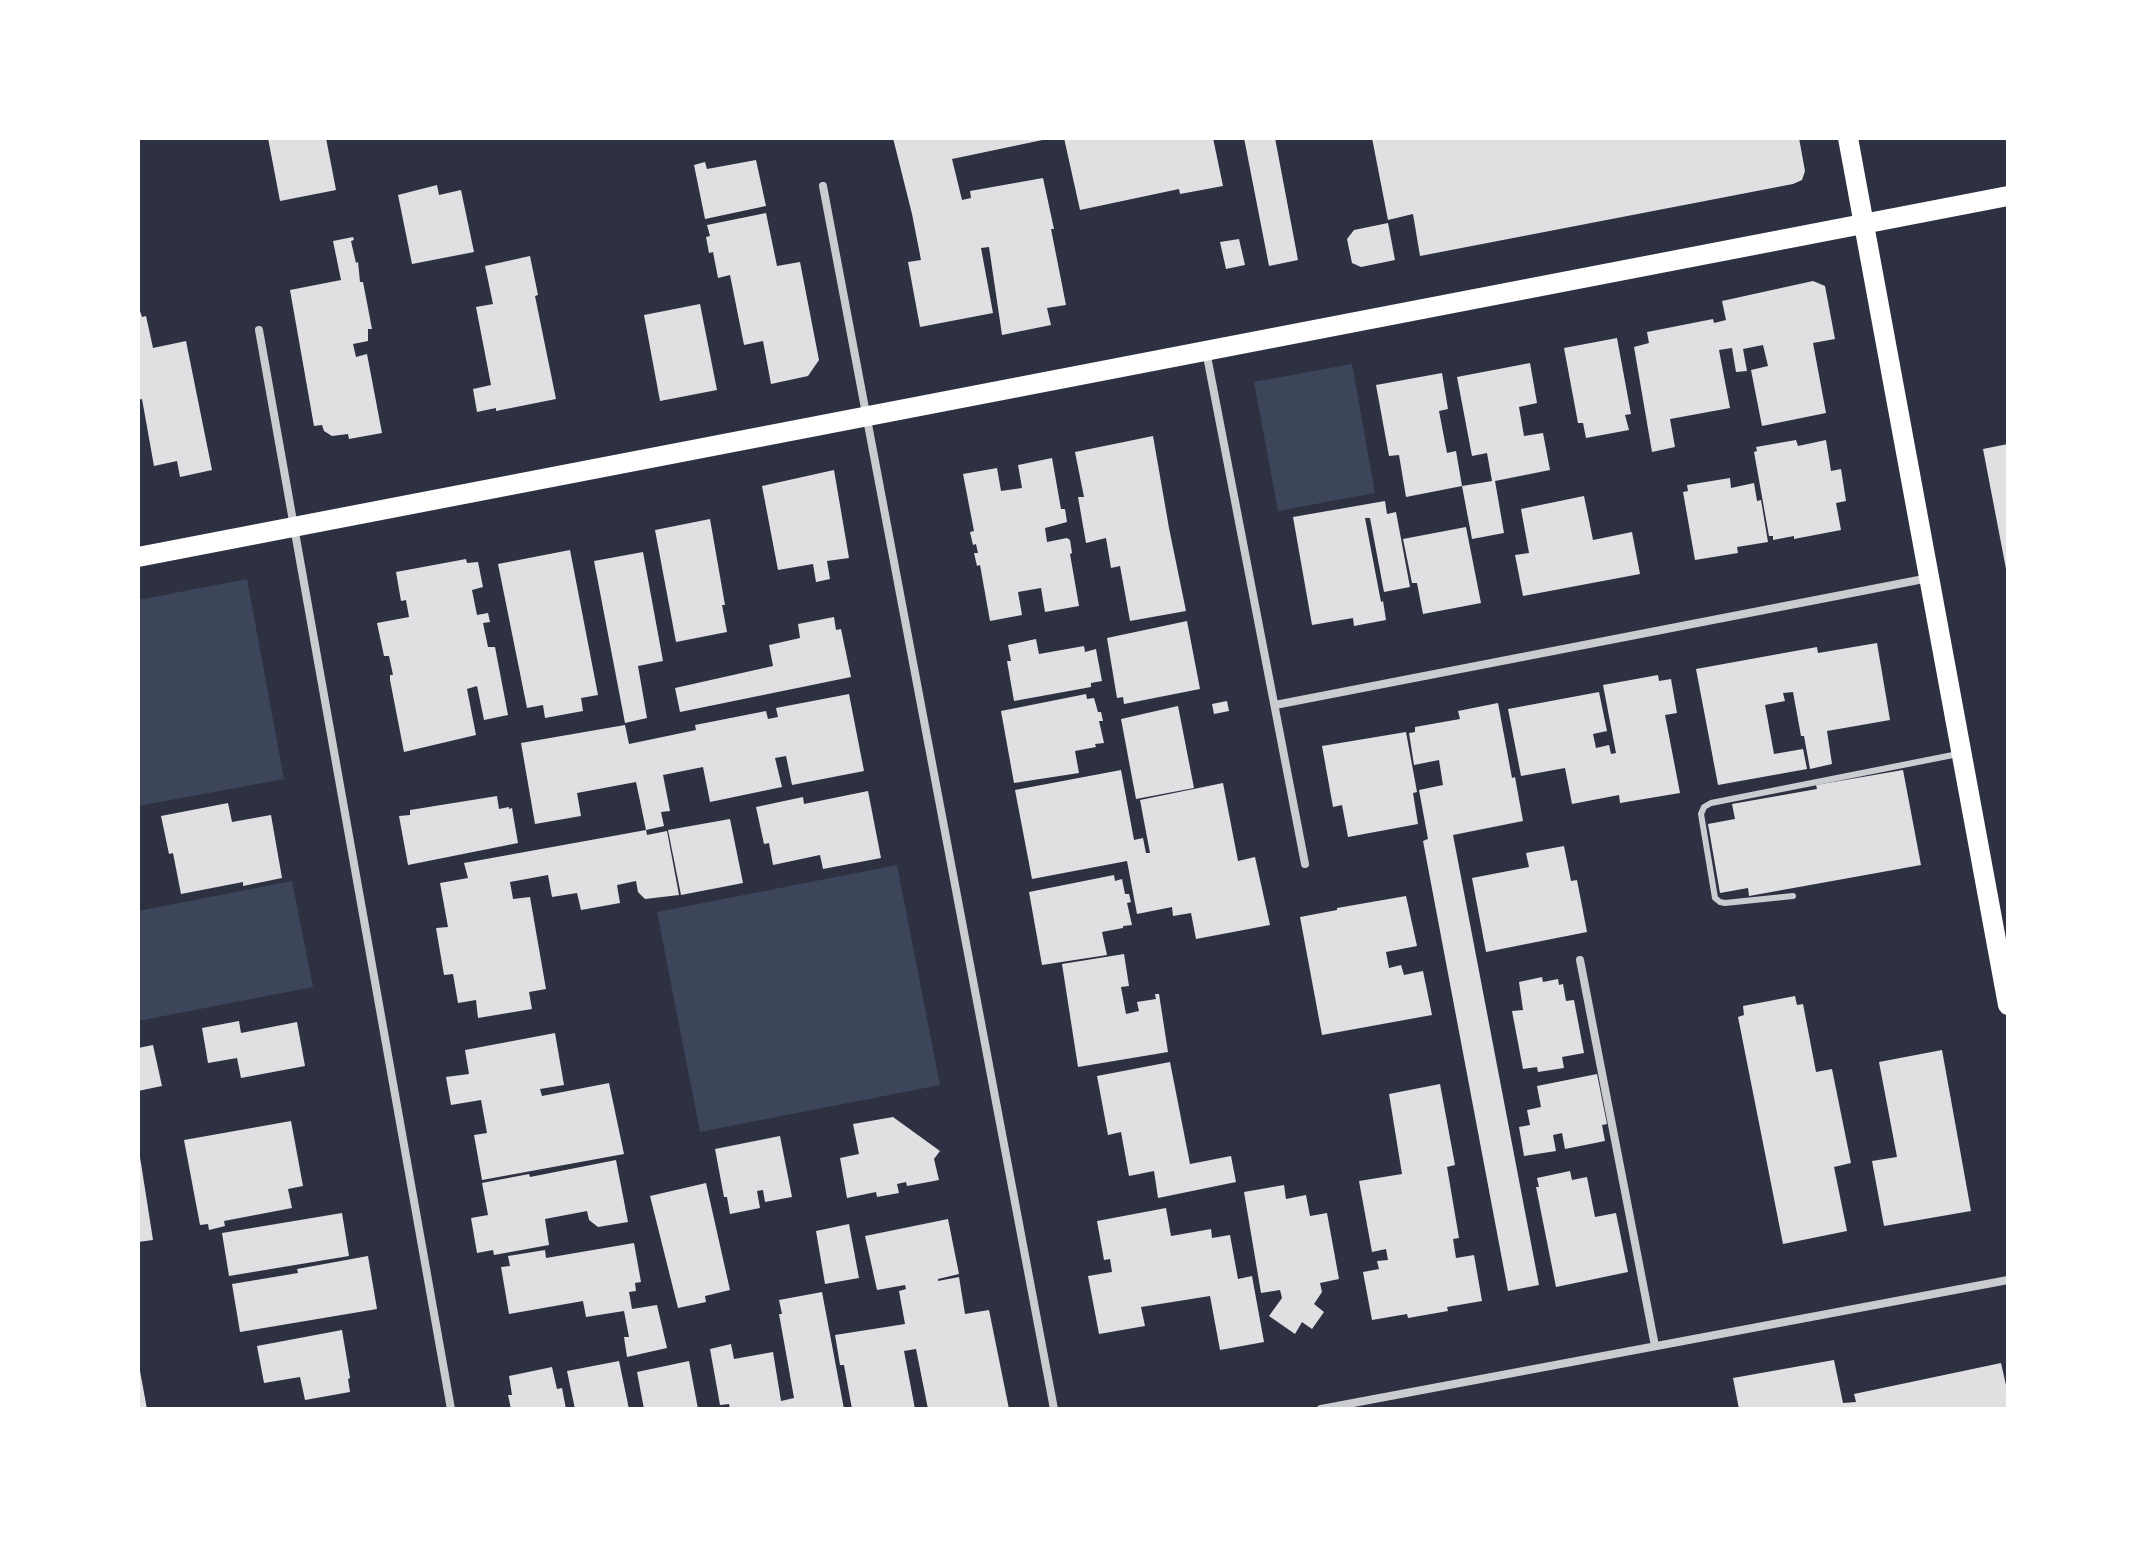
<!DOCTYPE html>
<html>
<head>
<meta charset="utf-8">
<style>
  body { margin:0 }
  #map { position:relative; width:2146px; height:1547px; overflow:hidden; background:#2d3142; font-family:Jost,sans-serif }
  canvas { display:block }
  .frame { position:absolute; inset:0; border:140px solid #fff; pointer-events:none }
</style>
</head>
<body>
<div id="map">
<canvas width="2146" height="1547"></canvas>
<div class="frame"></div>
</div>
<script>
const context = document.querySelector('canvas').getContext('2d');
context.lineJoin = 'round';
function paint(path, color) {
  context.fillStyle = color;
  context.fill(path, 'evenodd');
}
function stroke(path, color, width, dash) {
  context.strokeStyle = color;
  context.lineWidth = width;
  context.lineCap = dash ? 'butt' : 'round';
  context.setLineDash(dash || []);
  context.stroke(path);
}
paint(new Path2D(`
  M1352 364 1375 493 1278 511 1254 382Z
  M247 579 284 779 138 806V600Z
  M897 865 940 1085 700 1132 657 912Z
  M292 881 313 987 138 1021V911Z`), '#3c4559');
paint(new Path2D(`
  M268 138H326L336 190 280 201Z
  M893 138H1052L952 159 962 200 971 198 970 191 1043 178 1054 229H1051L1066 305 1047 308 1051 325 1002 335 989 247 981 248 993 313 920 327 908 262 921 260 912 214Z
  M1064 138H1213L1223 186 1180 194 1179 189 1080 210Z
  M1244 138H1275L1298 260 1269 266Z
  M1372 138H1799L1805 171 1802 180 1793 184 1420 256 1413 214 1388 220Z
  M756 160 766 206 705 219 694 165 705 162 707 169Z
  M437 185 439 195 461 190 474 252 412 264 398 195Z
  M766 213 777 266 800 262 819 360 808 376 771 384 763 341 744 345 730 275 718 278 713 252 709 253 706 237 710 236 707 225Z
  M1388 223 1395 260 1361 267 1352 263 1347 239 1354 230Z
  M353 237 354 240 351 241 356 263 358 262 360 282H363L372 329H368V341L353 344 356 357 367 354 382 433 349 439 348 434 332 436 324 431 322 425 314 426 290 290 341 280 333 241Z
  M1239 239 1245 265 1226 269 1220 242Z
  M530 256 538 295 535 296 556 399 496 411V408L477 412 473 389 491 385 476 307 493 304 485 266Z
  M1813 281 1825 286 1835 339 1813 343 1826 413 1762 426 1751 370 1768 366 1763 345 1743 349 1747 371 1736 372 1732 348 1719 350 1730 408 1670 419 1675 447 1652 452 1634 347 1649 343 1647 332 1713 319 1714 323 1726 320 1722 301Z
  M700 304 717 390 660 401 644 315Z
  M138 305 142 317 146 316 153 348 186 341 212 470 180 477 177 461 154 466 142 399 138 400Z
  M1617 338 1631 414 1625 415 1629 430 1586 438 1583 423H1578L1564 348Z
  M1530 363 1537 403 1519 407 1524 436 1543 433 1550 470 1495 481 1504 533 1472 539 1462 486 1492 481 1487 453 1472 456 1457 377Z
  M1442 373 1448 409 1439 411 1447 453 1456 451 1462 486 1406 497 1399 455 1389 456 1376 385Z
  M1153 436 1169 528 1186 611 1130 621 1120 566 1111 568 1106 538 1086 543 1078 497H1084L1075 452Z
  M1796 440 1798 446 1826 440 1831 471 1841 469 1846 501 1836 503 1841 530 1794 539V536L1773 540V536H1769L1754 452 1757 451 1756 447Z
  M2008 444V574H2007L1983 449Z
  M1052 458 1061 509H1065L1067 522 1045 528 1047 542 1067 538 1070 540 1072 553 1070 554 1079 606 1045 612 1041 588 1018 592 1022 615 990 621 980 565 977 566 974 553H978L976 544 973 545 970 532 974 531 963 474 997 468 1001 491 1022 488 1018 465Z
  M834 470 849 558 827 561 830 579 816 582 813 564 778 570 762 486Z
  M1730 478 1731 488 1754 483 1757 501 1761 500 1768 542 1737 547 1738 553 1695 560 1683 492 1688 491 1687 485Z
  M1584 496 1593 540 1632 532 1640 574 1523 596 1515 555 1529 553 1521 509Z
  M1385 501 1387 514 1396 512 1410 587 1384 592 1370 518H1365L1381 602 1383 601 1386 620 1354 626 1353 618 1312 625 1293 517Z
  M710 519 725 605H722L727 632 676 642 655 530Z
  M1466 527 1481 603 1423 614 1417 583H1412L1403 539Z
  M570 550 598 695 581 698 583 711 545 718 543 705 527 708 498 564Z
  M643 552 663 661 638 666 647 718 625 723 594 561Z
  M466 559 467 563 478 562 483 587 472 590 477 615 488 613 490 622 483 623 488 647H495L508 715 484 720 477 686 467 689 476 735 404 752 390 680V675H393L389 656H384L377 623 409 617 406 600 401 601 396 572Z
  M834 617 836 630 841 629 851 677 680 712 675 688 773 666 769 645 800 638 798 624Z
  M1187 621 1200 689 1124 704 1123 697 1117 698 1107 638Z
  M1036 639 1039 654 1084 646 1085 652 1096 649 1102 681 1091 683V687L1014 701 1007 661H1011L1008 645Z
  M1877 643 1890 720 1827 731 1832 764 1810 769 1804 736H1801L1793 692 1783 693 1785 701 1765 705 1774 754 1803 749 1807 769 1718 785 1696 669 1817 647 1818 653Z
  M1658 675 1659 681 1671 679 1677 713 1665 715 1680 793 1620 803 1619 795 1572 804 1565 768 1521 776 1508 709 1599 692 1607 731 1593 734 1596 748 1609 745 1611 754 1616 753 1603 685Z
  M849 694 864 771 792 785 786 756 775 758 782 787 710 802 703 767 663 775 670 811 661 812 664 826 646 830 636 782 577 793 581 816 535 824 521 743 625 725 629 744 696 730 695 725 766 711 768 719 778 717 776 708Z
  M1086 694 1087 699 1094 698 1098 712H1101L1103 721H1099L1104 743 1095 744 1096 747 1075 751 1079 773 1014 783 1001 711Z
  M1227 701 1229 711 1214 714 1212 704Z
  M1498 703 1512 778 1515 777 1523 821 1453 835 1539 1285 1508 1291 1423 841 1428 839 1419 790 1443 785 1439 760 1414 765 1409 733 1415 732V727L1460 719 1458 711Z
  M1178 706 1194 788 1136 799 1121 719Z
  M1406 732 1417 792 1413 793 1418 824 1348 837 1342 805 1333 807 1322 746Z
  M1121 770 1134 840 1143 838 1146 853H1150L1140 800 1223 783 1238 861 1255 857 1270 925 1196 939 1191 913 1173 916 1172 907 1137 914 1127 861 1032 879 1015 790Z
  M1903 770 1921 865 1749 896 1748 888 1720 893 1708 824 1735 819 1732 804 1817 789 1816 785Z
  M868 791 881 858 823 869 820 855 773 865 769 843 764 844 756 807 803 797 804 804Z
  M497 796 499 809 509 807V809L512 808 518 843 408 865 399 816 410 815V810Z
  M228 803 232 822 271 815 282 878 243 886V882L181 894 173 853 169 854 161 816Z
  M730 819 743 883 681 895 668 830Z
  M646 830 647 835 667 831 679 895 645 899 638 892 636 881 617 885 620 903 581 910 577 893 552 897 548 875 510 882 513 899 530 897 546 989 529 992 532 1009 478 1018 476 1000 458 1003 453 974 444 975 436 928 448 927 440 883 468 878 464 863Z
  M1564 846 1571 881 1577 880 1587 932 1486 952 1472 878 1529 867 1526 853Z
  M1114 875 1115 881 1122 879 1125 894H1129L1131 902 1127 903 1132 925 1123 926V928L1102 932 1107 955 1042 965 1029 892Z
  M1406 896 1417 946 1386 952 1389 968 1401 965 1404 975 1423 971 1432 1015 1322 1035 1300 917 1337 910V908Z
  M1124 954 1129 986 1121 987 1126 1014 1139 1011 1137 1002 1156 999 1155 994H1159L1168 1052 1078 1067 1062 964Z
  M1542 977 1543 982 1558 979 1559 985 1563 984 1566 1001 1574 1000 1584 1053 1562 1057 1564 1068 1538 1072 1537 1067 1523 1069 1512 1011 1523 1010 1519 982Z
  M1795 996 1797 1005 1803 1004 1816 1072 1832 1069 1851 1163 1834 1167 1847 1231 1783 1244 1738 1017 1744 1015 1743 1006Z
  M239 1021 241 1033 297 1022 305 1066 241 1078 237 1058 208 1063 202 1028Z
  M555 1033 564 1085 540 1089 542 1096 609 1083 624 1154 482 1180 474 1135 487 1133 481 1100 451 1105 446 1077 469 1074 465 1050Z
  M153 1045 162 1086 138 1091V1048Z
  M1942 1050 1971 1211 1884 1226 1872 1161 1897 1157 1879 1062Z
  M1170 1062 1190 1164 1231 1156 1236 1182 1158 1198 1154 1171 1129 1176 1121 1132 1108 1135 1097 1076Z
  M1597 1074 1607 1124 1602 1125 1605 1141 1565 1149 1562 1133 1553 1135 1556 1151 1524 1156 1519 1127 1530 1125 1527 1110 1541 1107 1537 1086Z
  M1440 1084 1455 1165 1447 1167 1459 1238 1453 1239 1456 1258 1474 1255 1482 1301 1447 1307 1448 1311 1408 1318 1407 1314 1372 1320 1363 1272 1379 1269 1377 1261 1388 1260 1386 1249 1372 1252 1359 1181 1402 1174 1389 1094Z
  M893 1117 940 1151 934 1159 939 1180 907 1186 906 1182 897 1184 899 1193 877 1197 876 1192 847 1198 840 1158 859 1154 853 1124Z
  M291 1121 303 1186 288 1189 292 1208 224 1221 225 1226 209 1230 208 1224 200 1225 184 1140Z
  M780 1136 792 1197 765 1202 763 1190 757 1191 760 1208 730 1214 727 1197H724L715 1149Z
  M140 1157 153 1240 138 1242V1158Z
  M616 1160 628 1222 598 1227 589 1220 587 1211 545 1219 549 1245 494 1255 493 1250 477 1253 471 1218 488 1215 482 1183 529 1174 530 1177Z
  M1570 1171 1572 1180 1587 1177 1595 1217 1616 1213 1628 1272 1556 1287 1536 1187H1539L1537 1178Z
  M706 1183 730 1290 705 1296 706 1302 678 1308 650 1196Z
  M1284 1185 1286 1199 1306 1195 1310 1216 1327 1213 1339 1279 1320 1283 1322 1292 1314 1304 1324 1312 1312 1329 1302 1322 1295 1334 1269 1316 1282 1298 1280 1290 1261 1293 1244 1192Z
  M1166 1208 1171 1236 1211 1229 1212 1238 1230 1235 1238 1279 1252 1276 1264 1342 1220 1350 1210 1296 1141 1307 1145 1326 1099 1334 1088 1276 1112 1272 1110 1259 1104 1260 1097 1221Z
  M342 1213 349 1256 229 1276 222 1233Z
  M948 1219 959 1274 938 1279V1281L959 1277 965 1314 989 1310 1009 1409H928L916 1349 904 1351 915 1409H852L844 1365H840L835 1335 905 1324 899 1291 906 1289 905 1285 877 1290 865 1236Z
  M849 1224 859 1278 825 1284 816 1231Z
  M634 1243 641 1282 635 1283 636 1291 629 1292 632 1309 657 1305 667 1348 627 1357 624 1337H629L624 1311 586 1317 583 1301 509 1314 501 1267 510 1266 508 1256 545 1250 546 1258Z
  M368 1256 377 1309 240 1332 232 1284 298 1273 297 1269Z
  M822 1292 844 1409H730L729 1404 720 1405 710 1349 731 1344 734 1359 773 1352 781 1401 794 1398 779 1314H782L779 1300Z
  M342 1330 350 1378 348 1379 350 1392 305 1400 300 1377 264 1383 257 1346Z
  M1834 1360 1843 1403 1856 1402 1854 1394 2001 1363 2008 1394V1409H1739L1733 1378Z
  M619 1361 629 1409H575L567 1371Z
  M689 1361 698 1409H644L637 1372Z
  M552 1367 557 1389 562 1388 566 1409H511L508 1395H512L509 1376Z
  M138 1371H140L147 1409H138Z`), '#e0e0e3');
stroke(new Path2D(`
  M1793 896 1725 903 1720 902 1715 898 1701 814 1704 807 1711 803 1958 754`), '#caccd0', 6);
stroke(new Path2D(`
  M823 186 1054 1409
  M259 330 451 1409
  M1206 351 1305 864
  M1275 705 1929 578
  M1580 960 1655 1346
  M1321 1409 2008 1280`), '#caccd0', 8);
stroke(new Path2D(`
  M1848 138 2008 1005
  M138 557 2008 196`), '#fff', 20);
</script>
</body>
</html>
